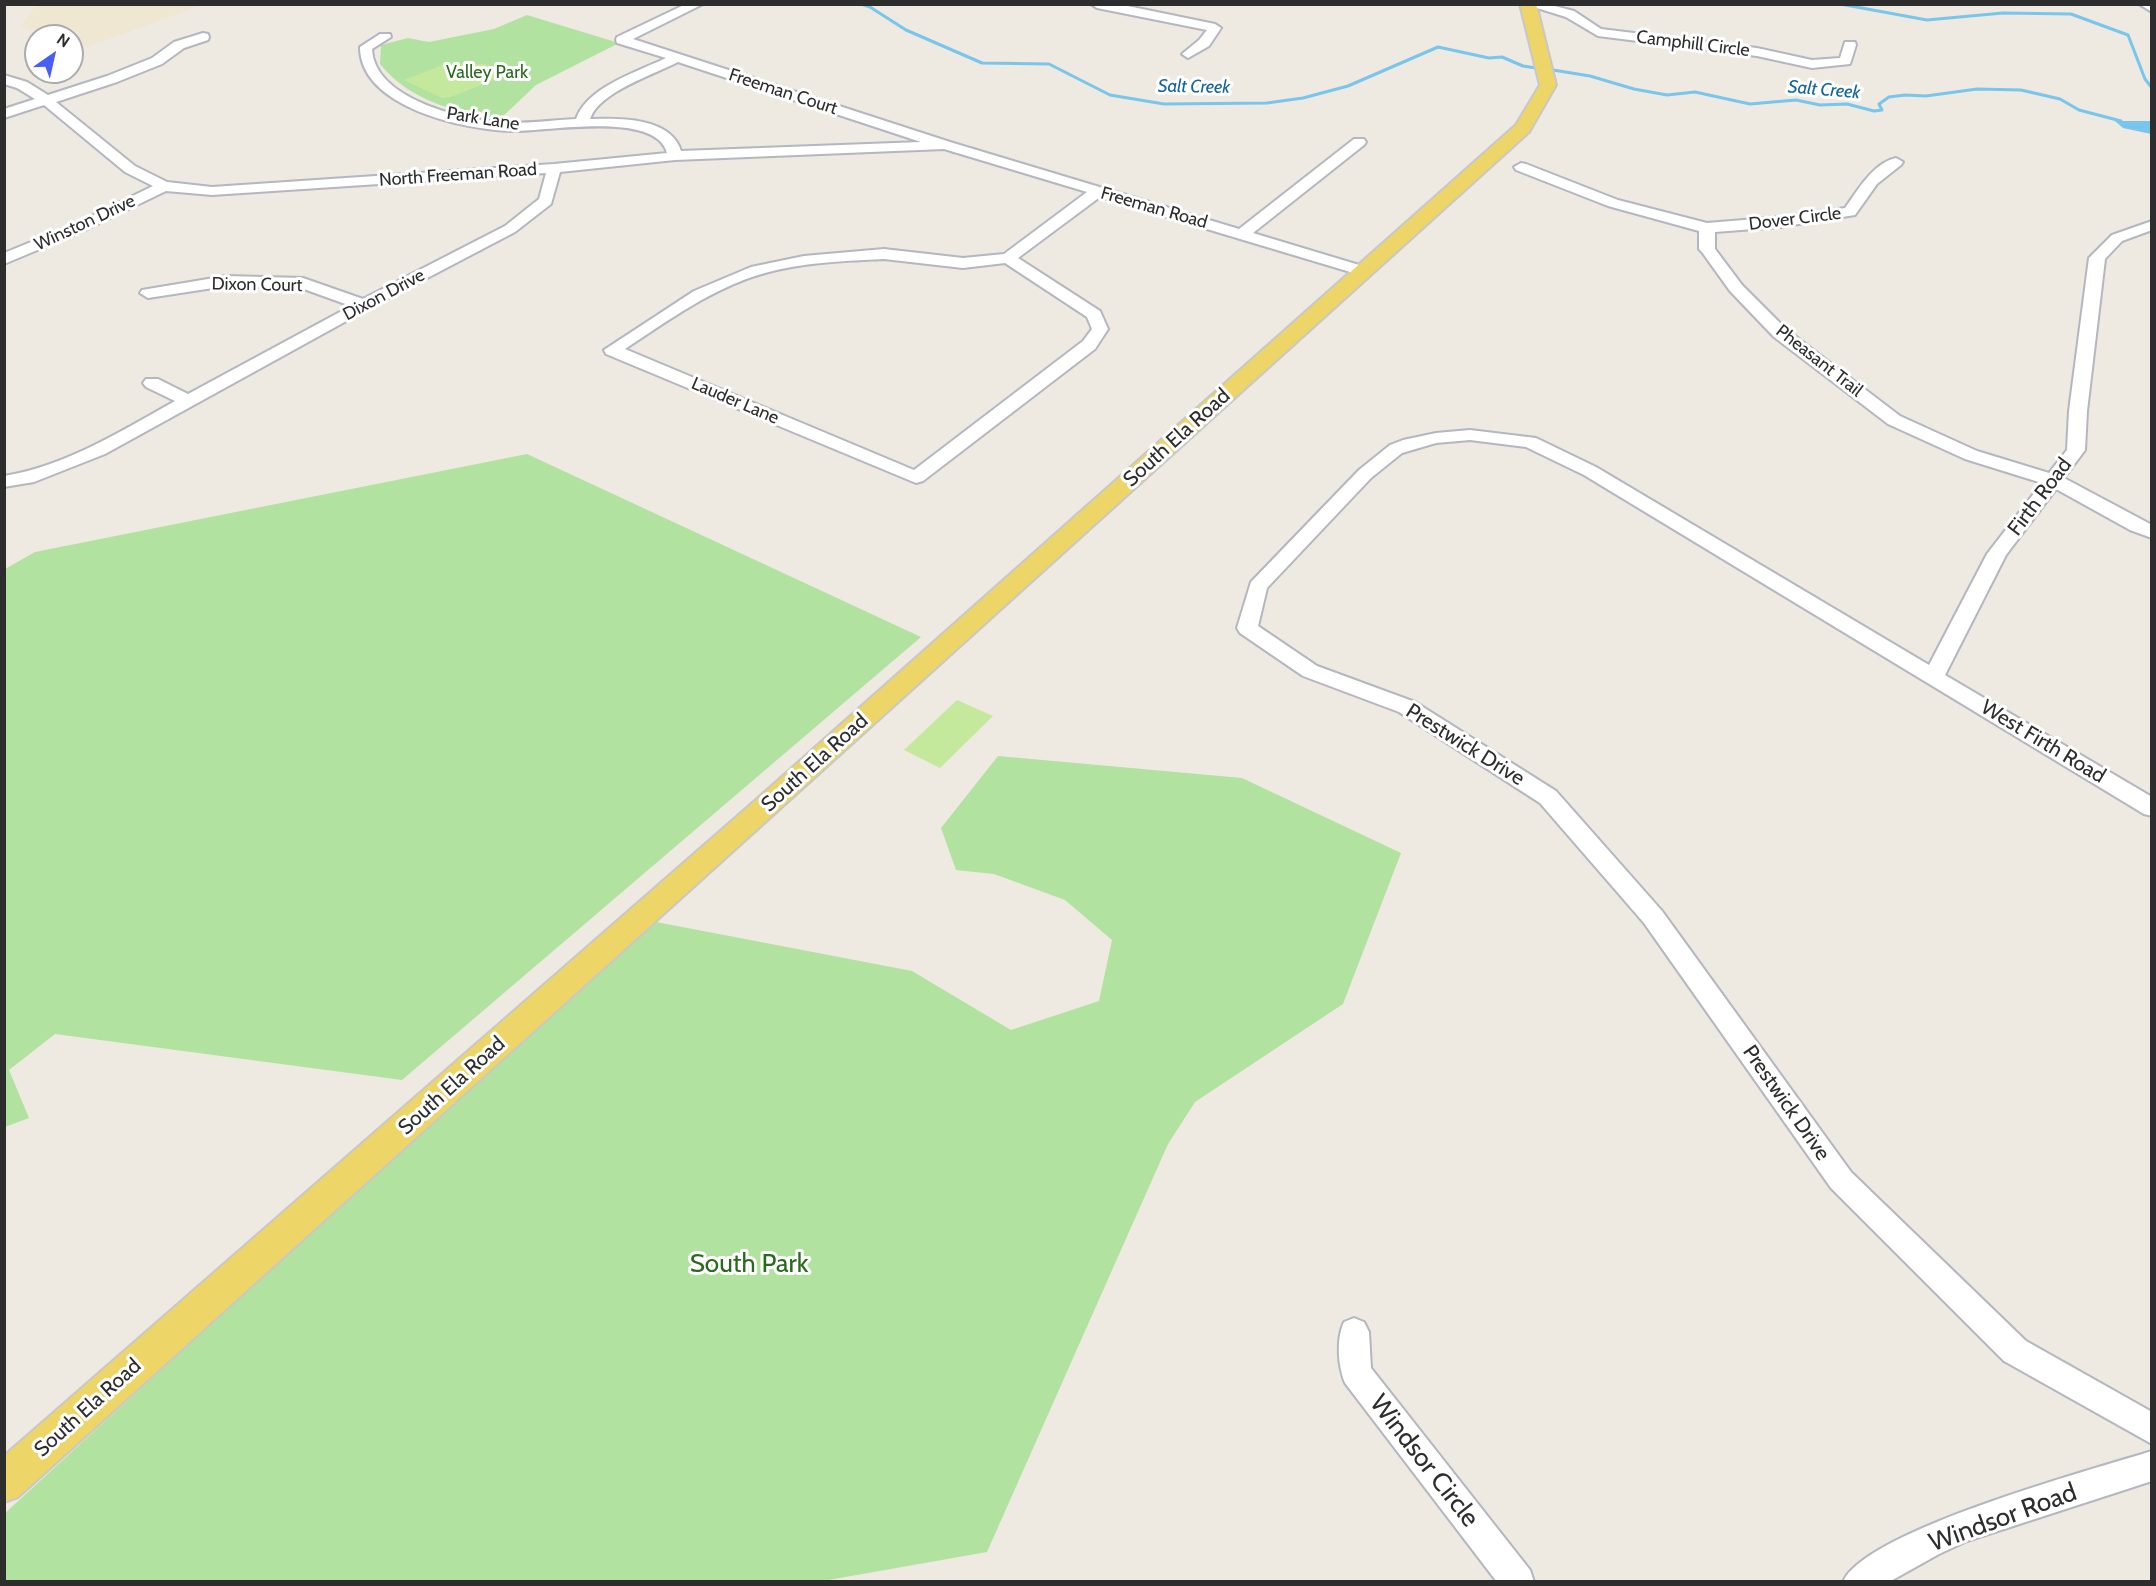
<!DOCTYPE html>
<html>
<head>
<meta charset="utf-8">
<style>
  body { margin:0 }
  #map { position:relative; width:2156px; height:1586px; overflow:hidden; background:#eee9e1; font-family:Cabin,sans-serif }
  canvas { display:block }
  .frame { position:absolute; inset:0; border:6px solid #2d2d2d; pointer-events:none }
  .north { position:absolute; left:24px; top:24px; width:60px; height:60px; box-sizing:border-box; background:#fff; border:2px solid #ababab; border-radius:50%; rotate:34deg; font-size:16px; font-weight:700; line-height:24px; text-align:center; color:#2d2d2d }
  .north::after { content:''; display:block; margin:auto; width:21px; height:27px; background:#485ef4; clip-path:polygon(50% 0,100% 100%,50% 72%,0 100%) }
</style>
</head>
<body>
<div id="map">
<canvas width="2156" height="1586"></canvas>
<div class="frame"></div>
<div class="north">N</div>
</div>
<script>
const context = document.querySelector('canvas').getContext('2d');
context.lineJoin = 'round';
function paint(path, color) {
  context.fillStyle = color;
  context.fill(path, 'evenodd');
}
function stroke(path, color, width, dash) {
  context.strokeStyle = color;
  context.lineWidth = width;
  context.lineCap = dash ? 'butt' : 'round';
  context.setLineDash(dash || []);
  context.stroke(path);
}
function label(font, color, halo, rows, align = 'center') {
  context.font = font + ' Cabin,sans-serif';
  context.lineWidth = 6;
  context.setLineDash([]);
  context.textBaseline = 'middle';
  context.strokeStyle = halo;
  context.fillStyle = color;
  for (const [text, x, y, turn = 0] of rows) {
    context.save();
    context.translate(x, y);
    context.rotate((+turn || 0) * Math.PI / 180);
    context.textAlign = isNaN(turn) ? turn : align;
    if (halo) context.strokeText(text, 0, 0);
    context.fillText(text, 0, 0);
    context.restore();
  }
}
paint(new Path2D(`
  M36 5V4L201 5 88 47 72 42V36H51L21 27Z`), '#efe7d1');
paint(new Path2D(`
  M527 15 619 43 536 85 500 119C455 112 410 101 380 64L381 45 408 38 429 42 494 29Z
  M527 454 921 637 402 1080 55 1034 9 1070 29 1118 5 1127V569L35 552Z
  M998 756 1242 778 1401 853 1343 1004 1195 1102 1168 1144 987 1552 817 1582H5V1513L651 921 912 971 1011 1030 1099 1001 1112 940 1065 900 994 874 956 870 941 828Z`), '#b2e2a0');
paint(new Path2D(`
  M445 64H485L509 74 451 97 442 98 404 80Z
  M957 700 993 716 940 768 904 750Z`), '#c4e99c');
paint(new Path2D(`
  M2115 121H2151V134L2123 128Z`), '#78c6eb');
stroke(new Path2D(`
  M861 4 870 7 906 30 982 63 1049 64 1110 95 1164 104 1267 103 1303 98 1348 86 1438 47 1489 58 1502 57 1523 66 1536 68
  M1840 4 1927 20 2003 13 2071 14 2128 35 2145 79 2152 88
  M1553 70 1590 76 1634 89 1667 95 1695 92 1750 104 1796 100 1820 105 1847 104 1874 111 1882 110 1879 104 1889 97 1905 95 1926 96 1977 89 2021 90 2060 99 2079 110 2121 121`), '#78c6eb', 3);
const minor = new Path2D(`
  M686 4H703L633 39 950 142 1239 229 1354 139H1364L1366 142 1364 145 1253 233 1369 268 1371 271 1363 276 1357 274 1100 197 1018 258 1100 311 1108 329 1095 349 923 481 916 483 606 354 604 350 694 291 751 267 804 256 884 249 963 258 1004 254 1087 192 944 149 675 160 560 172 551 204 515 232 370 308 105 454 34 482 4 487V476C66 466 121 431 175 401L146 387 143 383 146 379H158L188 394 351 306 301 288 226 286 148 298 140 293 142 290 226 276 303 278 363 299 505 226 539 199 546 173 212 195 166 191 83 231 4 264V253L73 225 153 186 125 172 44 105 4 118V109L35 99 17 88 4 84V75L27 82 48 95 107 76 152 58 174 42 203 33 208 34 209 37 208 40 184 48 162 64 117 82 56 102 135 166 167 182 212 187 554 164 667 153C656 110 545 132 512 131 464 130 360 107 360 47L380 34H390L391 37 372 49C374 101 470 122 511 123 533 123 554 120 576 119 587 87 637 72 666 58L617 43 616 40 617 37ZM678 62 921 142 681 151C671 117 619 118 590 119 599 92 653 75 678 62ZM884 259 963 268 1005 263 1087 317 1092 329 1083 341 914 470 625 349C669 320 714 287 765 273 804 262 845 261 884 259Z
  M1091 4H1118L1215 24 1221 28 1209 46 1188 58 1182 54 1199 40 1207 30 1097 8Z
  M1524 4H1547L1574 11 1601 29 1757 48 1812 60 1840 58 1845 42H1855L1856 45 1850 64 1812 68 1757 56 1598 36 1566 17Z
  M2139 4H2152V12Z
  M1896 158 1903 162 1901 165 1877 184 1855 215 1780 227 1715 232V249L1742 285 1786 329 1900 416 1977 451 2049 473 2067 450 2069 411 2089 258 2112 235 2152 221V230L2122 241 2105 259 2087 411 2085 450 2064 478 2152 525V538L2130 530 2056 489 2006 555 1945 675 2152 797V816L2144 814 1584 475 1526 447 1470 440 1436 443 1402 453 1371 478 1267 588 1258 626 1317 666 1415 702 1556 791 1662 911 1851 1172 2026 1341 2152 1412V1444L2004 1361 1831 1188 1644 923 1540 803 1399 712 1303 676 1240 633 1237 628 1251 582 1359 470 1390 445 1403 440 1436 433 1470 430 1536 438 1596 467 1929 665 1987 554 2042 483 1965 459 1888 424 1774 337 1730 291 1702 252 1699 249V231L1608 206 1516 170 1514 167 1521 163 1526 164 1618 200 1707 223 1780 217 1845 208C1858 190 1873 163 1896 158Z
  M1354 1318 1364 1322 1369 1332 1371 1368 1530 1570 1534 1582H1497L1345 1383C1338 1366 1336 1339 1344 1322Z
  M2152 1451V1481L1967 1541 1939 1554 1889 1582H1843C1864 1531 2094 1469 2152 1451Z`);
const major = new Path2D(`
  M1520 4H1536L1556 85 1529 132 18 1497 4 1502V1456L757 799 1516 125 1540 85Z`);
stroke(minor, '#b4b6c0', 4);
stroke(major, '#c8c8c8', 4);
paint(minor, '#fff');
paint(major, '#edd567');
label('18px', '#2d2d2d', '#fff', [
  ["Camphill Circle",1693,44,7],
  ["Freeman Court",783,92,18],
  ["Park Lane",483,119,9],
  ["North Freeman Road",458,175,-4],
  ["Freeman Road",1154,208,16],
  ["Dover Circle",1795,219,-7],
  ["Winston Drive",85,223,-25],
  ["Dixon Court",257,285,1],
  ["Dixon Drive",384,295,-28],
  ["Pheasant Trail",1819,361,38],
  ["Lauder Lane",735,401,23]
]);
label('18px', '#296a1e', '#fff', [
  ["Valley Park",487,73]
]);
label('italic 18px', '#12659c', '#fff', [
  ["Salt Creek",1194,87,1],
  ["Salt Creek",1824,90,5]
]);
label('21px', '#2d2d2d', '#fff', [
  ["South Ela Road",1177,438,-42],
  ["Firth Road",2040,497,-53],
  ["West Firth Road",2043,742,31],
  ["Prestwick Drive",1465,745,32],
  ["South Ela Road",815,763,-42],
  ["South Ela Road",452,1086,-42],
  ["Prestwick Drive",1786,1103,55],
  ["South Ela Road",88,1408,-42]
]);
label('26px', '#296a1e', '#fff', [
  ["South Park",749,1264]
]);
label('26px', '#2d2d2d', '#fff', [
  ["Windsor Circle",1424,1461,52],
  ["Windsor Road",2003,1518,-20]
]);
</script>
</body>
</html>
